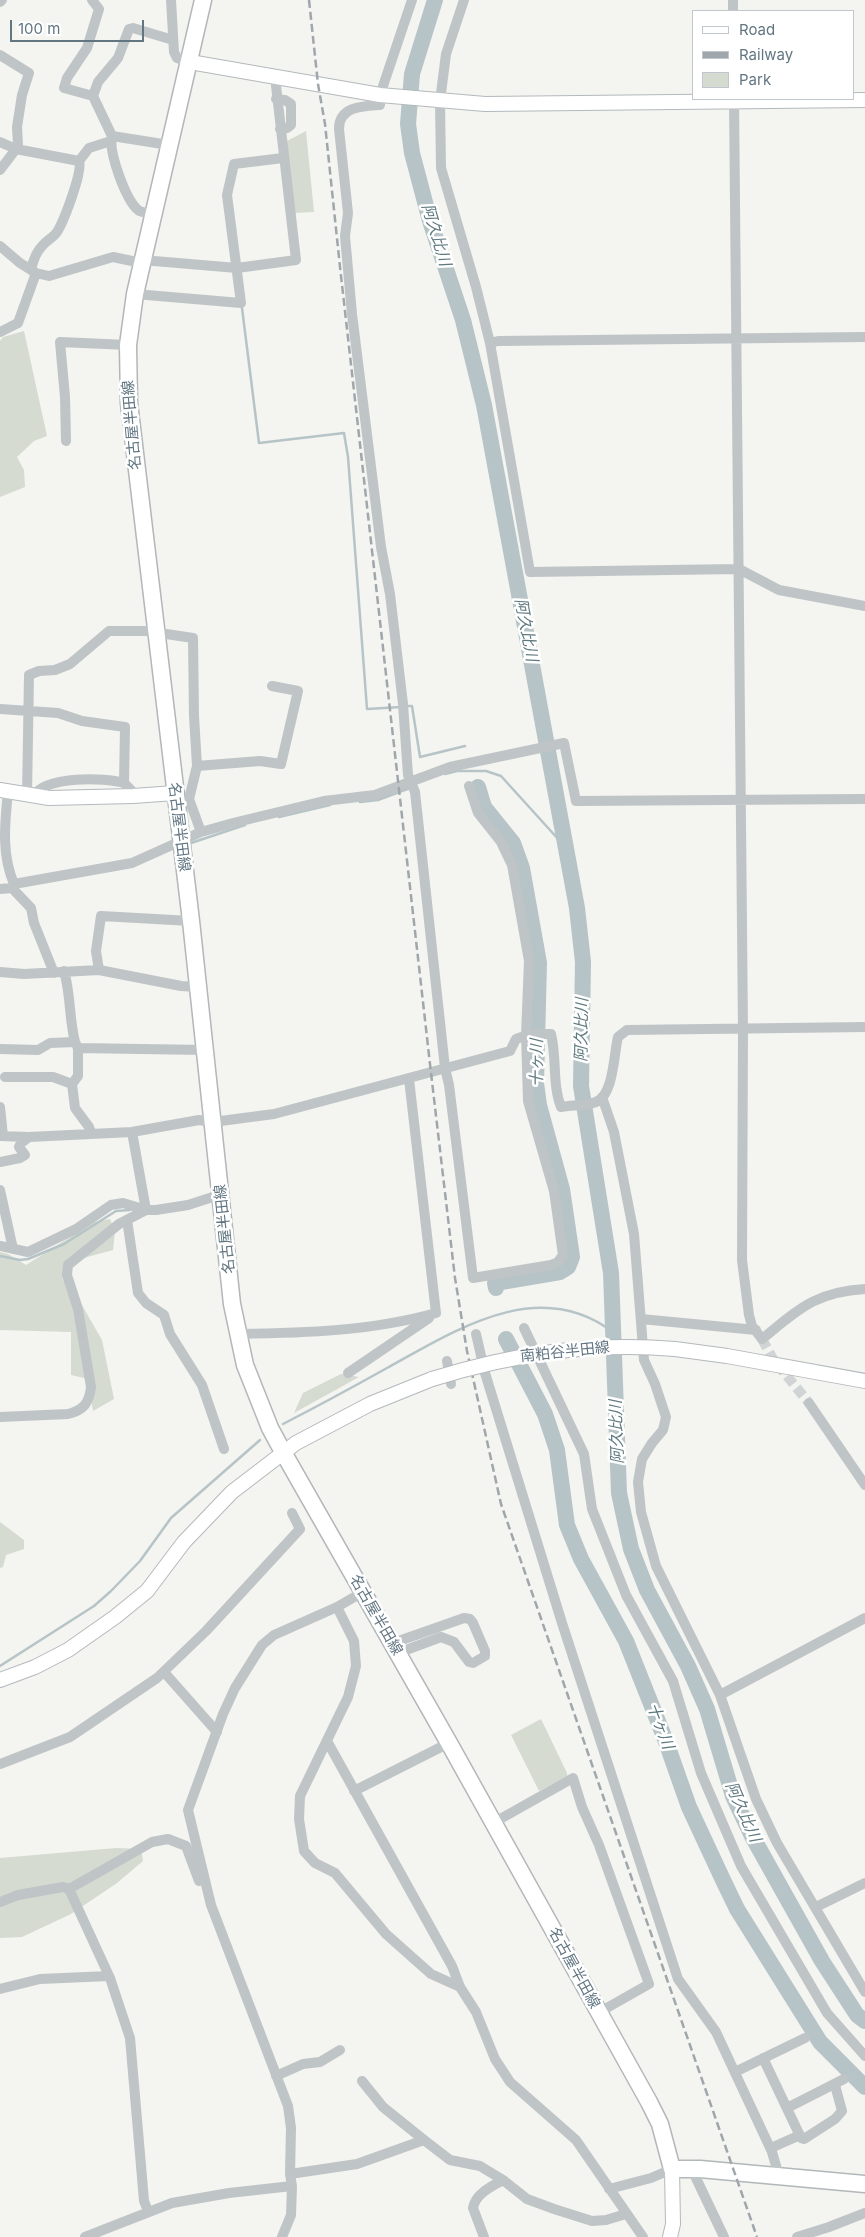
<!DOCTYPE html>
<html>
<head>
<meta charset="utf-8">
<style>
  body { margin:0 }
  #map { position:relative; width:865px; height:2237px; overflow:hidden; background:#f4f4f0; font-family:Inter,sans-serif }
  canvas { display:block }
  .legend { position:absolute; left:692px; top:10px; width:162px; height:90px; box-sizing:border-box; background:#fff; border:1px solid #c0c8cd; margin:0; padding:6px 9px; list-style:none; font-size:15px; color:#627682 }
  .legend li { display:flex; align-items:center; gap:10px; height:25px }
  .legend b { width:25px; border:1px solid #c0c8cd }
  .scale { position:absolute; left:10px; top:20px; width:134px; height:22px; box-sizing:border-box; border:2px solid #627682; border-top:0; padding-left:6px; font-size:15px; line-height:18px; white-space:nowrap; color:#627682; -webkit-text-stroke:4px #fff; paint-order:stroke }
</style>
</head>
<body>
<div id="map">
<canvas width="865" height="2237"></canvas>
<ul class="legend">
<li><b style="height:6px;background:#fff"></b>Road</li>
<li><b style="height:6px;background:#9fa7ac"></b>Railway</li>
<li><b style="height:14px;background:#d5dbd1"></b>Park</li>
</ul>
<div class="scale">100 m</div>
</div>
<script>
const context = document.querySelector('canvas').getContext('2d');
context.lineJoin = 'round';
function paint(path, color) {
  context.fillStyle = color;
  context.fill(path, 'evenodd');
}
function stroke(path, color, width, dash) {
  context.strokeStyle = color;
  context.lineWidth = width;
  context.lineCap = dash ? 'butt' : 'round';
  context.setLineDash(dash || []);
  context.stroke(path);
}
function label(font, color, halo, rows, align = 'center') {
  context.font = font + ' Inter,"Noto Sans JP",sans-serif';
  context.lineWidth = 5;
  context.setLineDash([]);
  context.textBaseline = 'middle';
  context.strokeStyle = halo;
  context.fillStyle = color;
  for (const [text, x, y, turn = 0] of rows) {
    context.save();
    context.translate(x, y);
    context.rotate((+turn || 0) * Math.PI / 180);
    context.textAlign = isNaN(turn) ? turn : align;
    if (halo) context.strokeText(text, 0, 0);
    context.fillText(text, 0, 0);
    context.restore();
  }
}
paint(new Path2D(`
  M306 131 314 212 294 213 287 141Z
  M24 331 47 436 34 441 17 457 24 470 25 487 0 497V341L3 337Z
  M110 1219 115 1231 113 1250 80 1259 62 1278 83 1307 102 1340 114 1399 93 1411 88 1379 71 1375V1332L0 1330V1252L8 1254 26 1265 94 1222Z
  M341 1374 359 1377 294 1413 303 1393Z
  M0 1522 24 1540V1549L6 1555 3 1567 0 1568Z
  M541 1719 567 1773V1776L539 1791 511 1735Z
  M116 1848 141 1849 143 1861 117 1883 71 1914 22 1937 0 1938V1858Z`), '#d5dbd1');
stroke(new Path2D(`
  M242 308 259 443 344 433 348 457 367 709 401 707
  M407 706H412L420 757 465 746
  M445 774 457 771H486L501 776 559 840 566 842
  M360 802 378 800 410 788
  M279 817 330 805
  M188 844 245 825
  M0 1256 20 1260 28 1259 64 1244 116 1211 130 1210
  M283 1424C318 1406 353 1387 387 1368 456 1330 539 1275 614 1333
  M0 1666 94 1606 111 1591 140 1561 171 1518 260 1440`), '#b6c4c7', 2.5);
stroke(new Path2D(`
  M435 0 412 74 408 124 412 153 430 221 463 320 484 405 577 908 583 962 581 1086 611 1273 619 1493 631 1549 647 1590 688 1666 707 1709 733 1796 752 1836 822 1961 857 2015 865 2021
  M478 787 484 807 513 843 522 868 539 963 536 1083 539 1105 562 1189 572 1257 568 1267 560 1272 495 1283 496 1288
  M506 1339 545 1414 557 1450 567 1525 581 1559 626 1641 665 1739 689 1807 723 1880 737 1909 820 2042 865 2087`), '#b6c4c7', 16);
stroke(new Path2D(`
  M762 1339 773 1359 809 1403`), '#d0d4d4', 10, [10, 5]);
const secondary = new Path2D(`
  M190 62 380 95 485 104 865 100
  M0 790 49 798 133 796 175 793
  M675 1349 727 1356 865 1381
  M0 1680 35 1667 68 1650 115 1617 147 1591 184 1542 232 1492 296 1443 370 1404 432 1379
  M670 2237 673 2224 672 2169`);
const primary = new Path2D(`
  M203 0 135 294 128 345 129 403 191 921 232 1304 245 1365 270 1428 283 1452 449 1743 649 2102 660 2124 672 2169H700L865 2184`);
stroke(secondary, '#b3b9bd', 16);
stroke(primary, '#b2b7ba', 19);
stroke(new Path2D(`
  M92 0 99 9 87 48 67 78 64 88 93 96
  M171 0 174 52 177 58 190 62
  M412 0 380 95V105C361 106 339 107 339 129L348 213 345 236 352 314 381 547 390 594 403 704 408 775 415 792 445 1068 449 1085 473 1278 551 1265 558 1262 563 1255 554 1191 528 1101 526 1035 529 961 512 865 501 842 478 813 469 786
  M464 0 446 54 440 101 441 168 476 287 490 343 530 572 739 569 779 590 865 606
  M733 0V11
  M0 2 2 0
  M0 55 29 73 22 95 17 127 18 146 16 149 79 161 89 148 111 141
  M276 99 285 100 291 104V125L287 128 280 129
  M734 99 743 1030 742 1260 749 1315 752 1326 762 1339C799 1309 815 1292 865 1289
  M112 136C108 152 126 200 138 210 142 213 149 213 154 214
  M0 142 16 149 0 170
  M169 145 112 136 93 96 98 82 118 58 129 29 133 28 173 40
  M0 246 20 263 36 273 49 276 113 257 132 261H154L237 268 296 260 275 77
  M31 270C33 260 36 252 43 245 47 240 54 237 57 232 64 221 83 171 79 161
  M135 294 241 303 227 195 234 164 283 158
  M0 332 18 323 36 273
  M490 343 498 341 865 337
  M66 441 65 397 60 342 128 345
  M0 709 58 713 82 721 125 727 124 783 132 791 133 796
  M197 766 260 761 281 764 298 691 272 686
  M8 791C5 823 1 853 14 884
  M27 795 29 675 39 671 55 670 70 664 109 631H146L193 638 194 716 197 766 189 799 201 832
  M33 796C46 776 103 777 124 783
  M12 888 14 884 132 863 201 832 233 823 324 801 375 795 450 767 564 743 576 801 865 799
  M0 889 12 888 31 908 34 923 54 973
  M99 970 96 951 101 916 191 921
  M0 972 24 974 99 970 181 986 197 987
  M75 1042 78 1048 204 1050
  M0 1049 38 1050 50 1043 75 1042C69 1019 71 995 64 971
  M5 1077H53L72 1084 75 1108 89 1127 91 1133
  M72 1084 78 1076V1048
  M602 1097 614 1132 634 1234 644 1360 655 1384 666 1417 663 1430 652 1443 642 1459 638 1482 641 1512 656 1566 720 1695 756 1799 777 1843 865 1992
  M0 1107 3 1136
  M132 1132 146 1210
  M0 1136 29 1137 132 1132 199 1120 213 1122 274 1114 510 1051 516 1039 530 1034H551C557 1058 552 1084 561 1107 572 1105 586 1106 596 1102 614 1095 614 1052 618 1037L627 1030 865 1027
  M0 1162 20 1158 25 1155 19 1147 21 1143 29 1137
  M0 1190 13 1249
  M127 1220 138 1293 146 1303 164 1315 170 1334 202 1385 224 1449
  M0 1246 28 1252 76 1229 111 1205 123 1203 146 1210H156L188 1205 222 1194
  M641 1319 756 1330
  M524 1328 584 1454 592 1509 626 1595 673 1681 701 1773 741 1866 827 2013 865 2056
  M238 1334C304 1333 372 1331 436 1313L409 1079
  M476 1334 485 1373 562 1623 678 1979 716 2032 772 2152 779 2176
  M447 1361 451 1384
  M348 1373 429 1318
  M809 1403 865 1485
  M0 1417 68 1414C84 1410 89 1403 91 1387L78 1309 67 1275 68 1265 119 1224 146 1210
  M337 1607 354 1641 356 1666 348 1697 300 1796 299 1819 304 1851 315 1863 335 1873 386 1934 431 1974 460 1987 476 2012 495 2059 510 2082 576 2140 643 2237
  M393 1643 464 1618 470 1619 473 1623 485 1651V1656L473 1663 469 1662 454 1642 441 1637 398 1653
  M164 1672 217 1732
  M720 1695 865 1618
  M327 1741 452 1966 460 1987
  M0 1764 70 1737 157 1678 206 1631 300 1529 292 1513
  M354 1791 449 1743
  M493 1823 573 1778 582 1807 599 1845 649 1984 598 2013
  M69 1889 152 1842 168 1839 186 1846 199 1881
  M0 1902 18 1895 63 1887 69 1889 110 1978 130 2038 143 2189 144 2201 148 2211
  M816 1907 865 1883
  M0 1989 40 1979 109 1976
  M763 2058 801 2138 804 2139 835 2119 842 2111 835 2085
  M735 2072 805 2038
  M276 2076 303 2064 320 2062 340 2050
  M362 2081 383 2107 424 2140
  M787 2108 844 2079
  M771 2148 800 2135
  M695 2169V2176L724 2237
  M290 2174 357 2164 424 2140 450 2160 480 2166 503 2180 527 2199 554 2209 592 2221 606 2220 626 2214
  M609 2189 651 2178 672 2169
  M85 2237 172 2203 229 2193 292 2186
  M282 2237 291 2215 292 2186 290 2174 291 2128 288 2106 211 1905 188 1810 223 1714 235 1688 262 1645 274 1635 337 1607 363 1592
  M484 2237 473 2208C475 2194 492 2186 503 2180
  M797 2237 829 2227 865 2213`), '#bfc4c6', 10);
stroke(secondary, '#fff', 14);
stroke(primary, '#fff', 16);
stroke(new Path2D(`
  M309 0 318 84 325 124 340 267 431 1073 455 1278 467 1351 501 1504 757 2237`), '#9fa7ac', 2.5, [8, 4]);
const secondaryBridge = new Path2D(`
  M432 1379C513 1354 590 1342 675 1349`);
stroke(secondaryBridge, '#b3b9bd', 16, []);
stroke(secondaryBridge, '#fff', 14);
label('15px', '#627682', '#fff', [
  ["名古屋半田線",132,425,-95],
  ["名古屋半田線",179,827,83],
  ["名古屋半田線",225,1229,-96],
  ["南粕谷半田線",565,1352,-6],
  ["名古屋半田線",376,1615,60],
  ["名古屋半田線",574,1968,61]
]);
label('italic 16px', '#5e797f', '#fff', [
  ["阿久比川",436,235,73],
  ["阿久比川",526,630,79],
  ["阿久比川",582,1030,-89],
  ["十ヶ川",537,1063,-90],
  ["阿久比川",617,1432,-92],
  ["十ヶ川",660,1726,69],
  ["阿久比川",743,1812,66]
]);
</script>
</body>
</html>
